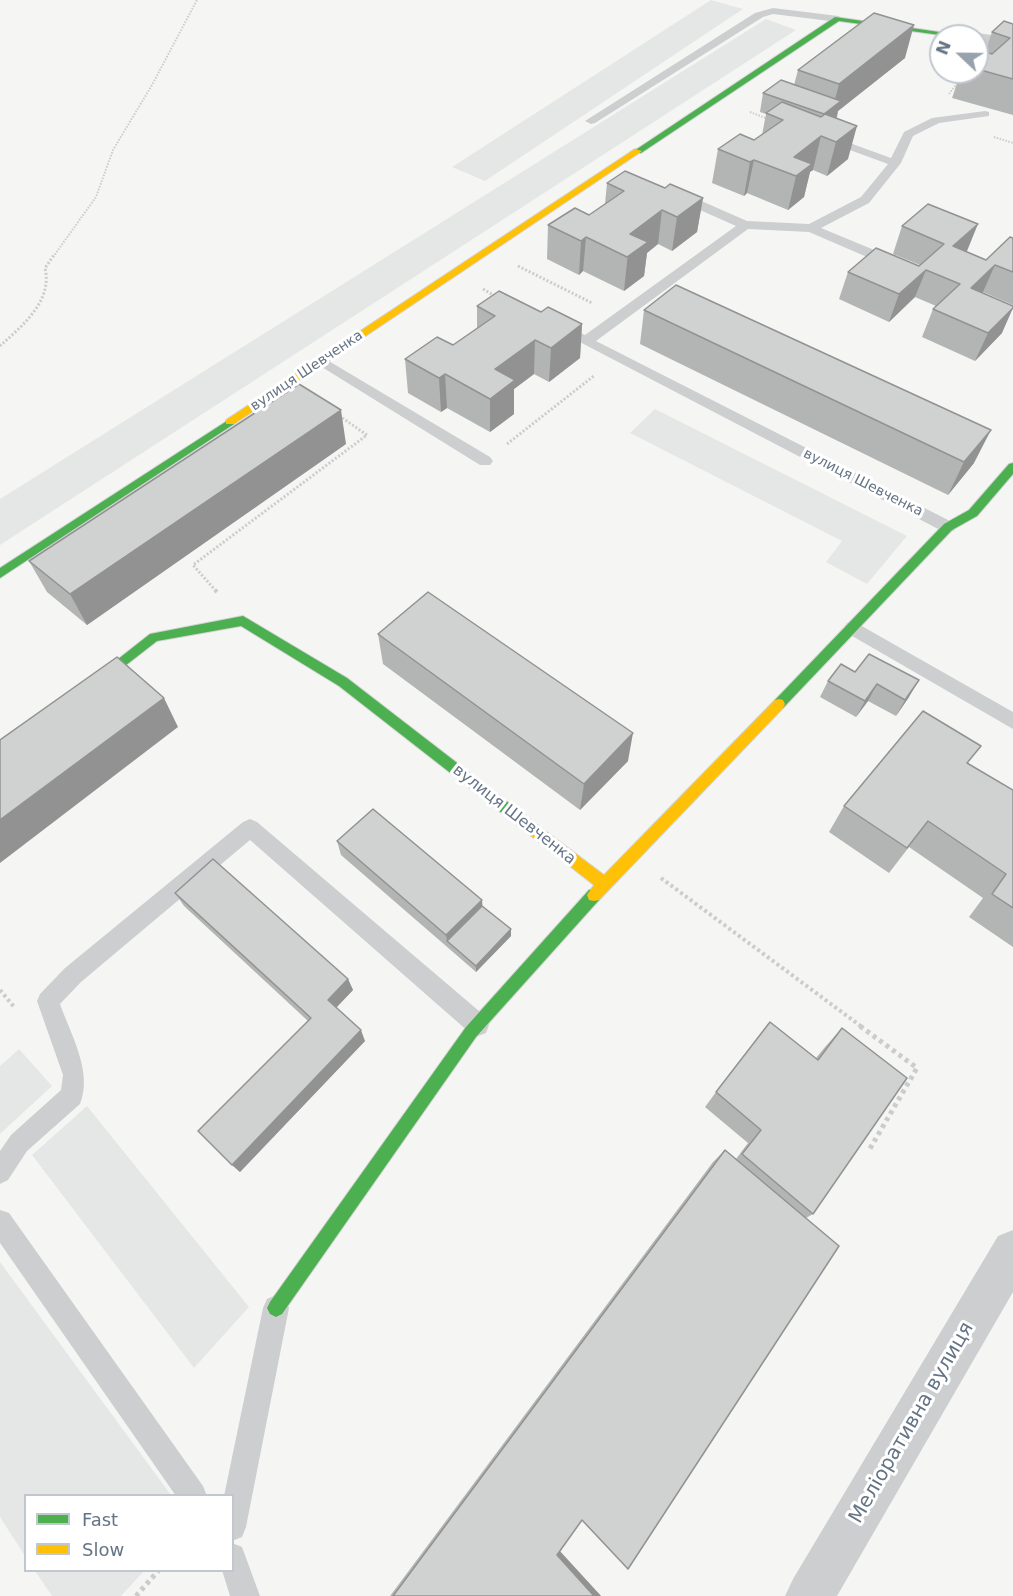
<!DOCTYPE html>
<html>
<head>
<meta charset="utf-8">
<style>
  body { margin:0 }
  #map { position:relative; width:1013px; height:1596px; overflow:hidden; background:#f5f6f4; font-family:"DejaVu Sans",sans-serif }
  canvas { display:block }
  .legend { position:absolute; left:24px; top:1494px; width:210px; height:78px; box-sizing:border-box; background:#fff; border:2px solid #c1c7ce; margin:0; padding:8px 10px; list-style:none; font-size:18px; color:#657485 }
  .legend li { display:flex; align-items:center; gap:12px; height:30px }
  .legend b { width:30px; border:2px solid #c1c7ce }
  .north { position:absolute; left:929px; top:24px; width:60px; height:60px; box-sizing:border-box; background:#fff; border:2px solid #c1c7ce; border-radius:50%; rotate:292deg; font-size:16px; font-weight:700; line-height:24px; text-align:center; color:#657485 }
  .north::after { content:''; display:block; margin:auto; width:21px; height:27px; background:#97a2ac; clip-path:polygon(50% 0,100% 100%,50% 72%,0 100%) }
</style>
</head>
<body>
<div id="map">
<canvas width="1013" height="1596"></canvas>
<ul class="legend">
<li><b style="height:8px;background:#4caf50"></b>Fast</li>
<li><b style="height:8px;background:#ffc107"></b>Slow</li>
</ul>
<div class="north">N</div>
</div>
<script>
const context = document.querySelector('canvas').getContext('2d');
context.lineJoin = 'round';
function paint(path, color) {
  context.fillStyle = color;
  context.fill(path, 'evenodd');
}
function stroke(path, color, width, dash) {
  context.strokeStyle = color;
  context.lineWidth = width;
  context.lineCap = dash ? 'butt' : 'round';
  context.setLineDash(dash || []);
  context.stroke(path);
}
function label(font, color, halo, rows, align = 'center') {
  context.font = font + ' "DejaVu Sans",sans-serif';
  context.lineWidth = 6;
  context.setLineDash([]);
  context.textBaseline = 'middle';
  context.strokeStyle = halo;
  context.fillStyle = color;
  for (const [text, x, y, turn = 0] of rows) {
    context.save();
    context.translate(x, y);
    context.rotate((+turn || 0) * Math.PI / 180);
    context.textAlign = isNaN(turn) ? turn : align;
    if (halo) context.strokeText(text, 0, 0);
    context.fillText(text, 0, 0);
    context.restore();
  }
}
paint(new Path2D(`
  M711 0 743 9 485 181 452 167Z
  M766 19 796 30 0 545V499Z
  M655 409 907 536 867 584 826 562 842 541 630 433Z
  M19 1049 52 1086 0 1134V1066Z
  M87 1106 249 1307 194 1368 32 1155Z
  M0 1262 171 1495 26 1496 25 1556 0 1517Z
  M35 1571H144L121 1596H52Z`), '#e5e7e7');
const fast = new Path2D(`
  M835 17 967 36H947L839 21 641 153 634 151Z
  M230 419 234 420V424L0 578V568Z
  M1013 463V474L977 516 952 530 783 708H775L773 704 775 700 944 524 969 510 1009 464Z
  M243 616 347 678 540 827 542 831 540 835 535 837 530 835 339 686 241 626 157 641 90 693 86 694 80 689 150 634Z
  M594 889 599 890 601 895 599 900 476 1037 282 1314 276 1317 270 1314 267 1308 270 1302 466 1027 589 890Z`);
const slow = new Path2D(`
  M635 149 642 151 234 424H226V420Z
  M779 699 783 700 785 704 783 708 599 900 594 901 589 900 587 895 594 885 530 835 528 831 530 827 535 825 540 827 604 875 775 700Z`);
stroke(fast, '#d2d4d4', 2);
stroke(slow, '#d2d4d4', 2);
stroke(new Path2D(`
  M949 94 959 81
  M750 112 768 119
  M994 137 1013 143
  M53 257 96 197 113 150 152 85 197 0`), '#cbcccc', 2, [1.5, 1.5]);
stroke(new Path2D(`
  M518 266 592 303
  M483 289 497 297
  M0 346C22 326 53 301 45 268L54 255
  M507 444 595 375
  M216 591 193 565 367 435 338 415`), '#cbcccc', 3, [2, 2]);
stroke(new Path2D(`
  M215 590 217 592
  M661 878 862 1027
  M0 990 15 1008`), '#cbcccc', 4, [3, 3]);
stroke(new Path2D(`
  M860 1026 917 1068 868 1152
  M136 1596 159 1570`), '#cbcccc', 5, [4, 4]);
paint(new Path2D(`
  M773 8 838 16 843 19 838 22 773 14 763 17 595 123 591 124 585 121 755 13Z
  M985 111 989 112V116L939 123 913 136 901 163 869 203 821 228 884 254 886 257 884 260H874L809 232 748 229 596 341 954 523 956 527 954 531H942L551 327 558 323 585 335 736 226 673 198 671 195 673 192H681L747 221 809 224 861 197 888 164 828 142V138H836L891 158 904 132 932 118Z
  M322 357 490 457 493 461 490 465H480L317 364 315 361 317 358Z
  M853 621 1013 712V729L847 633 844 628 847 623Z
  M250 819 257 822 486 1017 489 1025 486 1033 478 1036 470 1033 250 840 81 982 60 1004C71 1035 93 1072 80 1104L27 1151 8 1180 0 1184V1151L11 1135 61 1090 63 1075 37 1001 40 994 65 968 243 822Z
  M0 1210 9 1213 203 1486 207 1496H176L0 1243Z
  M276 1295 285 1299 289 1308 246 1527 242 1537 232 1541V1496H224L263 1308 267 1299Z
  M232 1543 242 1547 260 1596H230L222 1570H232Z`), '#cdcecf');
paint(new Path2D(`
  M977 33 1013 38V48L977 43V36H970Z
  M1013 1230V1292L837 1596H785L793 1579 998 1236Z`), '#cdcecf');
paint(fast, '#4caf50');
paint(slow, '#ffc107');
paint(new Path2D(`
  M1013 24V115L952 98 961 72H977V53L985 52 992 32Z
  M905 58 838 111 837 118 848 159 827 176 813 170 810 172 804 197 788 210 747 193 744 196 712 183 718 149 754 140 762 135 766 114 760 112 763 93 794 85 798 70Z
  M607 183 665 188 703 198 697 232 672 251 658 244 647 253 644 276 624 291 583 271 579 275 547 259 548 225 589 215 605 204Z
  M902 226 986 260 1013 238V305L983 292V293L1002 333 975 361 922 337 933 309 936 306 915 297 889 322 839 299 848 272 920 265 893 254Z
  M477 306 541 312 582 324 580 358 549 382 534 374 514 389V414L490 432 447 408 441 412 408 393 405 359 453 345 477 328Z
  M644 310 974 463 948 495 640 344Z
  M346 444 87 625 47 592 29 561Z
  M378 634 628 761 580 810 383 664Z
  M855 672 909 697 896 716 868 701 856 717 820 697 828 681Z
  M968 764 1013 790V947L969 917 983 898 909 847 889 873 829 832 844 806Z
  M337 841 482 900V906L511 929V936L476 972 341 855Z
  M175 893 348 979 353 990 336 1008 365 1041 240 1172 232 1165 308 1021 184 906Z
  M842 1028 813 1214 806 1218 582 1520 560 1551 601 1596H390L713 1162 725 1150 736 1159 748 1143 705 1107 716 1092 816 1058 825 1047Z`), '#b3b4b4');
paint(new Path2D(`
  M914 25 905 58 838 111 836 119 824 114 833 107 839 84Z
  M857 126 848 159 827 176 836 142Z
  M821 136 813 170 810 172 804 197 788 210 796 176 794 157Z
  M754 160 747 193 744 196 750 162Z
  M703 198 697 232 672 251 677 217Z
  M662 210 658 244 647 253 644 276 624 291 630 234Z
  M978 224 967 251 942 273 953 246Z
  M586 237 583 271 579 275 581 241Z
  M995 265 983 292 959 315 971 288Z
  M926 270 915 297 889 322 899 294Z
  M1013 308 1002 333 975 361 988 333Z
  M582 324 580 358 549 382 551 348Z
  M535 340 534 374 514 389V414L490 432V399L495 369Z
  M445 374 447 408 441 412 439 378Z
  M341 410 346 444 87 625 70 594Z
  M991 430 974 463 948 495 964 462Z
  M919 680 909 697 896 716 905 700Z
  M877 684 868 701 856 717 865 701Z
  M164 698 178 727 0 863V820Z
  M633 733 628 761 580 810 584 784Z
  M482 900 483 913 447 941 446 935Z
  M511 929V936L476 972V966Z
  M348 979 353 990 333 1011 328 1000Z
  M361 1030 365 1041 240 1172 232 1165Z
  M554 1545 601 1596H594L557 1555Z`), '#929292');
const building = new Path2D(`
  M874 13 914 25 839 84 798 70Z
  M1004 21 1013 24V79L977 69V53L980 50 992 54 1010 38 992 32Z
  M781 80 841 101 824 114 763 93Z
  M782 102 821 117 825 114 857 126 836 142 821 136 794 157 812 164 796 176 754 160 750 162 718 149 740 134 754 140 783 120 766 113Z
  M625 171 665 188 670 184 703 198 677 217 662 210 630 234 648 242 627 257 586 237 581 241 548 225 575 208 589 215 624 191 607 183Z
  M928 204 978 224 953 246 986 260 1010 237 1013 238V272L995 265 971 288 1013 306V308L988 333 933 309 960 284 926 270 899 294 848 272 876 248 919 266 944 244 902 226Z
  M676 285 991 430 964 462 644 310Z
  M499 291 541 312 548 307 582 324 551 348 535 340 495 369 515 380 490 399 445 374 439 378 405 359 437 337 453 345 495 316 477 306Z
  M299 384 341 410 70 594 29 561Z
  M428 592 633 733 584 784 378 634Z
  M869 654 919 680 905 700 877 684 865 701 828 681 841 664 855 672Z
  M117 657 164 698 0 820V740Z
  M923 711 981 746 967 763 1013 790V908L992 894 1006 874 928 821 907 848 844 806Z
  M373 809 482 900 446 935 337 841Z
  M213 859 348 979 328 1000 361 1030 232 1165 198 1131 311 1018 175 893Z
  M482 906 511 929 476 966 447 941Z
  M770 1022 818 1060 842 1028 907 1078 813 1214 742 1154 761 1130 716 1092Z
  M725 1150 839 1246 628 1569 582 1520 557 1555 594 1596H393Z`);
paint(building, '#d0d1d1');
stroke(building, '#929292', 1.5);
label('14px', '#657485', '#fff', [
  ["вулиця Шевченка",307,371,-34],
  ["вулиця Шевченка",863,483,27]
]);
label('16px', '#657485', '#fff', [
  ["вулиця Шевченка",514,815,38]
]);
label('20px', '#657485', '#fff', [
  ["Меліоративна вулиця",912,1423,-60]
]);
</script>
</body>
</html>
